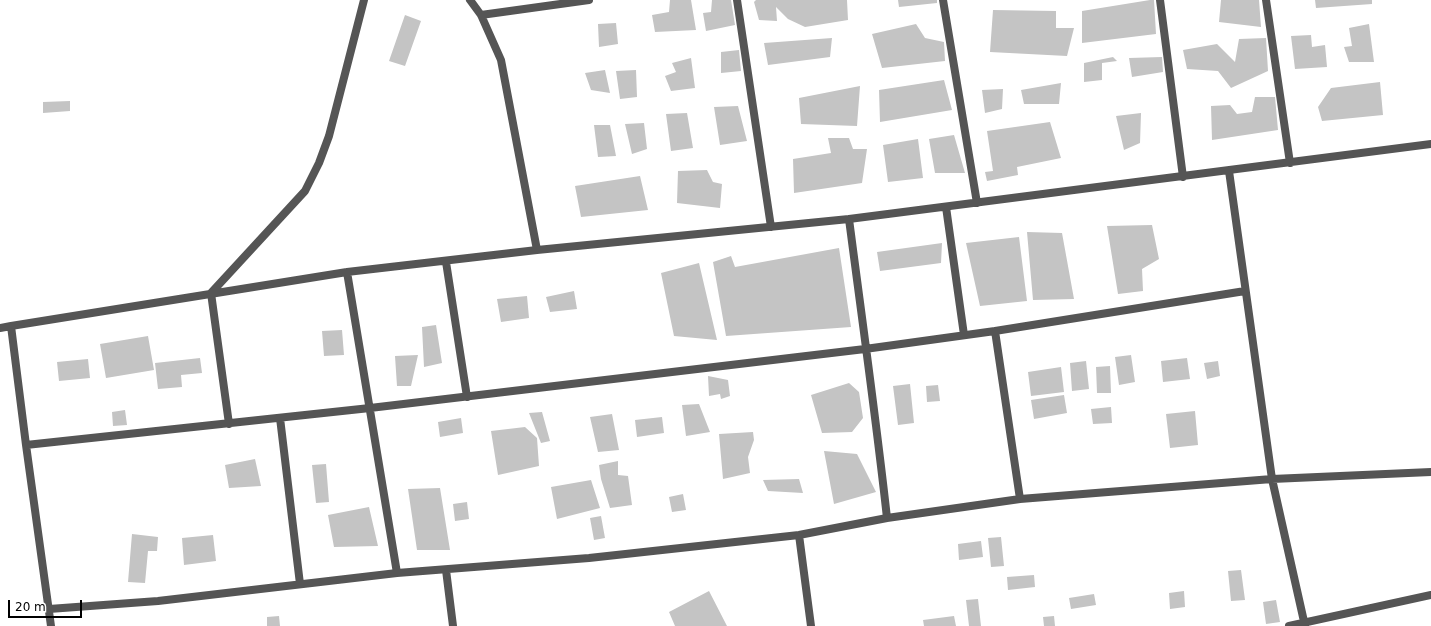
<!DOCTYPE html>
<html>
<head>
<meta charset="utf-8">
<style>
  body { margin:0 }
  #map { position:relative; width:1431px; height:626px; overflow:hidden; background:#fff; font-family:"DejaVu Sans",sans-serif }
  canvas { display:block }
  .scale { position:absolute; left:8px; top:600px; width:74px; height:18px; box-sizing:border-box; border:2px solid #000; border-top:0; padding-left:5px; font-size:12px; line-height:14px; white-space:nowrap; color:#000; -webkit-text-stroke:3px #fff; paint-order:stroke }
</style>
</head>
<body>
<div id="map">
<canvas width="1431" height="626"></canvas>
<div class="scale">20 m</div>
</div>
<script>
const context = document.querySelector('canvas').getContext('2d');
context.lineJoin = 'round';
function paint(path, color) {
  context.fillStyle = color;
  context.fill(path, 'evenodd');
}
function stroke(path, color, width, dash) {
  context.strokeStyle = color;
  context.lineWidth = width;
  context.lineCap = dash ? 'butt' : 'round';
  context.setLineDash(dash || []);
  context.stroke(path);
}
paint(new Path2D(`
  M670 0H691L696 30 655 32 652 15 669 12Z
  M712 0H731L735 25 706 31 703 13 711 12Z
  M756 0H847L848 20 805 27 788 19 776 7 777 21 759 20 754 2Z
  M898 0H937V3L899 7Z
  M1150 0H1154L1156 34 1082 43V11Z
  M1221 0H1259L1261 27 1219 22Z
  M1315 0H1372V4L1316 8Z
  M993 10 1056 11V28H1074L1067 56 990 52Z
  M405 15 421 21 405 66 389 61Z
  M616 23 618 44 599 47 598 24Z
  M916 24 925 38 944 42 945 61 882 68 872 34Z
  M1369 24 1374 62H1349L1344 47 1352 46 1349 28Z
  M1311 35 1312 47 1325 45 1327 67 1295 69 1291 36Z
  M832 38 830 57 768 65 764 43Z
  M1266 38 1268 71 1231 88 1218 71 1187 69 1183 50 1217 44 1235 62 1239 39Z
  M739 50 741 71 721 73V52Z
  M1113 57 1117 61 1102 63V80L1084 82V63Z
  M1162 57 1163 72 1132 77 1129 58Z
  M691 58 695 88 671 91 665 76 676 72 672 63Z
  M605 70 610 93 591 90 585 73Z
  M636 70 637 97 620 99 616 71Z
  M944 80 952 110 880 122 879 90Z
  M1380 82 1383 115 1322 121 1318 107 1331 88Z
  M1061 83 1059 104H1024L1021 90Z
  M860 86 857 126 801 124 799 98Z
  M1003 89 1002 109 985 113 982 90Z
  M1255 97H1275L1278 130 1212 140 1211 106 1230 105 1237 114 1252 112Z
  M70 101V111L43 113V102Z
  M738 106 747 141 720 145 714 107Z
  M687 113 693 148 671 151 666 114Z
  M1141 113 1140 143 1124 150 1116 116Z
  M1050 122 1061 158 1017 167 1018 175 987 181 985 172 993 171 987 131Z
  M644 123 647 149 632 154 625 124Z
  M594 125H610L616 156 598 157Z
  M954 135 965 173H935L929 139Z
  M828 138H849L853 149H867L862 183 794 193 793 159 831 153Z
  M918 139 923 178 888 182 883 145Z
  M707 170 713 182 722 184 720 208 677 203 678 171Z
  M640 176 648 210 581 217 575 186Z
  M1152 225 1159 259 1142 269 1143 291 1118 294 1107 226Z
  M1027 232 1062 233 1074 299 1033 300Z
  M1019 237 1027 301 980 306 966 243Z
  M942 243 941 263 880 271 877 252Z
  M839 248 851 327 726 336 713 262 731 256 735 267Z
  M699 263 717 340 674 336 661 273Z
  M574 291 577 309 550 312 546 297Z
  M527 296 529 318 501 322 497 299Z
  M436 325 442 363 424 367 422 327Z
  M342 330 344 355 324 356 322 331Z
  M148 336 154 370 106 378 100 344Z
  M418 355 411 386H397L395 356Z
  M1131 355 1135 382 1119 385 1115 357Z
  M200 358 202 373 181 375 182 387 158 389 155 363Z
  M1187 358 1190 379 1163 382 1161 361Z
  M88 359 90 378 59 381 57 362Z
  M1086 361 1089 389 1072 391 1070 363Z
  M1218 361 1220 376 1207 379 1204 363Z
  M1110 366 1111 393H1097L1096 367Z
  M1061 367 1064 392 1031 396 1028 372Z
  M708 376 728 380 730 396 721 399 720 394 709 396Z
  M849 383 859 392 863 418 852 432 822 433 811 395Z
  M910 384 914 423 898 425 893 386Z
  M938 385 940 401 927 402 926 386Z
  M1064 395 1067 413 1034 419 1031 400Z
  M699 404 710 432 686 436 682 405Z
  M1111 407 1112 423 1093 424 1091 409Z
  M125 410 127 425 113 426 112 412Z
  M1195 411 1198 445 1170 448 1166 414Z
  M542 412 550 441 541 443 529 413Z
  M612 414 619 450 598 452 590 417Z
  M662 417 664 433 637 437 635 420Z
  M461 418 463 433 440 437 438 422Z
  M525 427 537 438 539 466 498 475 491 431Z
  M753 432 754 440 748 457 750 473 723 479 719 434Z
  M824 451 857 454 876 492 834 504Z
  M255 459 261 486 229 488 225 465Z
  M618 461V475L628 476 632 505 610 508 601 479 599 465Z
  M326 464 329 502 316 503 312 465Z
  M799 479 803 493 768 491 763 480Z
  M591 480 600 508 557 519 551 487Z
  M440 488 450 550H417L408 489Z
  M683 494 686 510 672 512 669 497Z
  M467 502 469 519 455 521 453 504Z
  M369 507 378 546 334 547 328 515Z
  M601 516 605 538 594 540 590 518Z
  M132 534 158 537 157 551H148L145 583 128 582Z
  M213 535 216 561 184 565 182 538Z
  M1001 537 1004 566 991 567 988 538Z
  M981 541 983 557 959 560 958 544Z
  M1241 570 1245 600 1231 601 1228 571Z
  M1034 575 1035 587 1008 590 1007 577Z
  M709 591 727 626H675L669 612Z
  M1184 591 1185 607 1170 609 1169 593Z
  M1094 594 1096 605 1071 609 1069 598Z
  M978 599 981 626H969L966 600Z
  M1276 600 1280 622 1266 624 1263 602Z
  M279 616 280 626H267V617Z
  M954 616 956 626H924L923 620Z
  M1054 616 1055 626H1044L1043 617Z`), '#c4c4c4');
stroke(new Path2D(`
  M470 0 481 15 501 60 537 250 849 219 1431 144
  M737 0 771 227
  M943 0 977 203
  M1160 0 1183 177
  M1266 0 1290 163
  M481 15 589 0
  M1229 171 1272 479 1305 626
  M946 207 964 335
  M849 219C862 319 876 418 887 518
  M446 262 467 397
  M347 272 397 573
  M11 326 347 272 537 250
  M0 328 11 326 26 445 51 626
  M995 331 1020 499
  M280 418 300 584
  M229 424 211 293 305 191 319 163 329 136 364 0
  M26 445 370 408 865 349 995 331 1245 291
  M799 535 811 626
  M446 570 453 626
  M49 609 158 601 397 573 589 558 799 535 887 518 1020 499 1272 479 1431 472
  M1289 626 1431 595`), '#555', 8);
</script>
</body>
</html>
